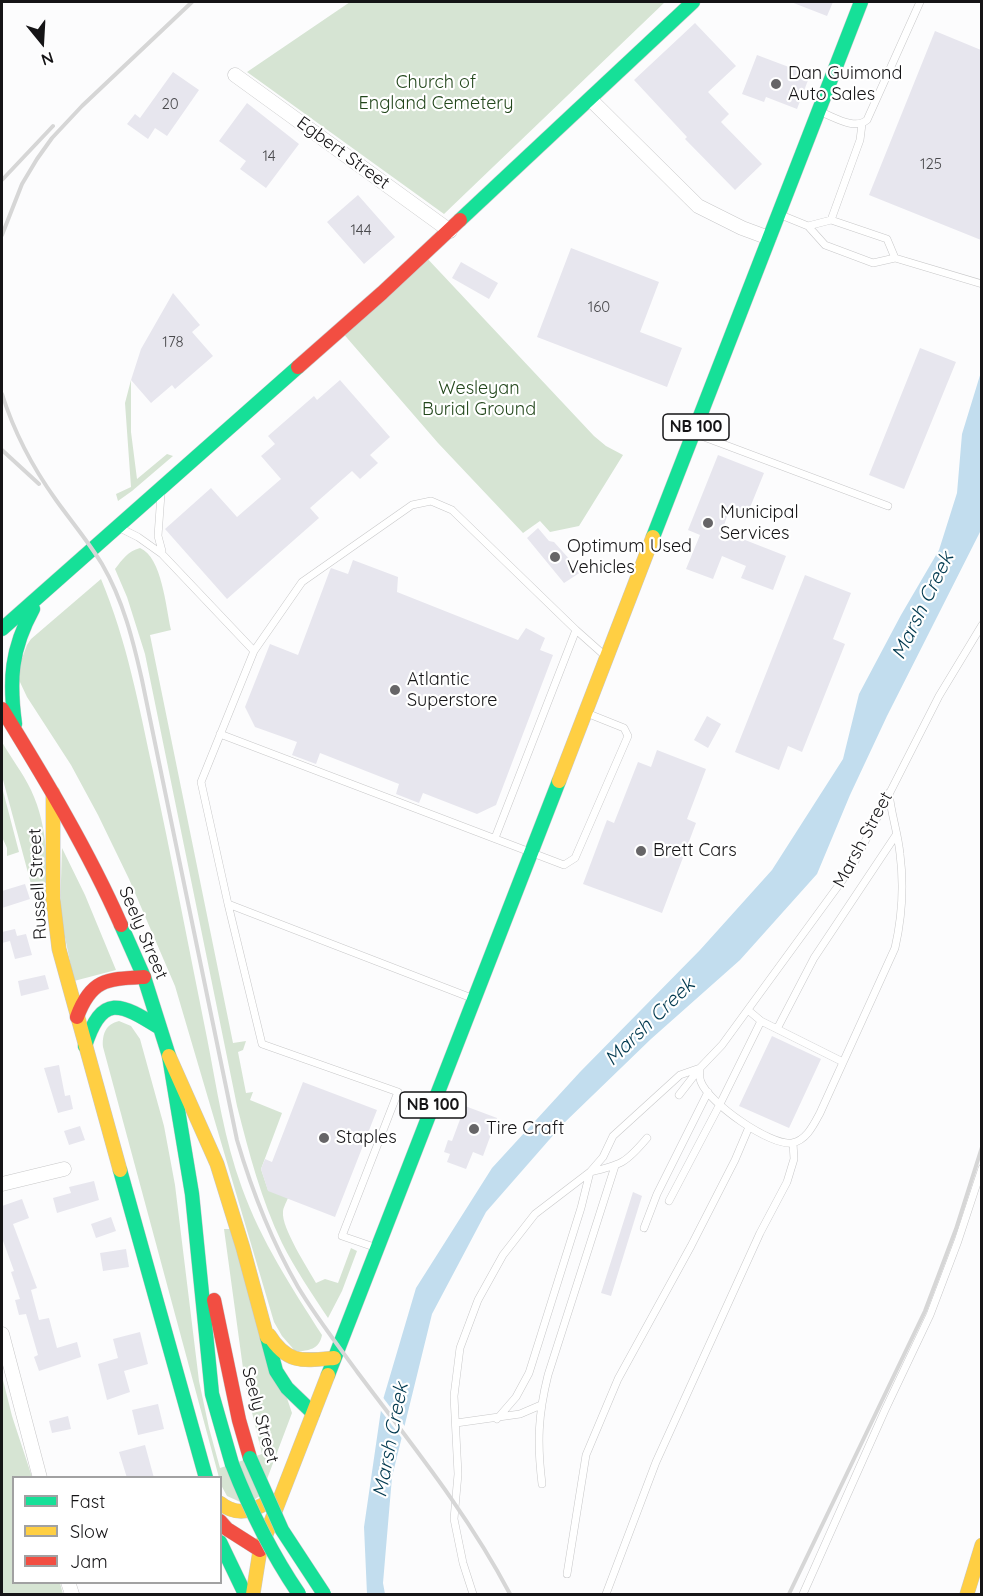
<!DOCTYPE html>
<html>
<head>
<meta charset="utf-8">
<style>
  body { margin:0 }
  #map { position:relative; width:983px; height:1596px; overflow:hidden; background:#fcfcfd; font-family:Quicksand,sans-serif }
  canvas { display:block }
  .frame { position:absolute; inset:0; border:3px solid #151416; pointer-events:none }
  .legend { position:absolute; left:12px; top:1476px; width:210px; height:108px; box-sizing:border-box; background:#fff; border:2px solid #a1a1a2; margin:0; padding:8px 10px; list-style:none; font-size:18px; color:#151416 }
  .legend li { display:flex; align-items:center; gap:12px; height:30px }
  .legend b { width:30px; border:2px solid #a1a1a2 }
  .north { position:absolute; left:12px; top:12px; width:60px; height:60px; -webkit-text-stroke:4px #fff; paint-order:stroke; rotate:162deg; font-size:16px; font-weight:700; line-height:24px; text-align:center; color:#151416 }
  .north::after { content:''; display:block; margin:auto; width:21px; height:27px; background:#151416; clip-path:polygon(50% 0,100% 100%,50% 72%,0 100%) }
</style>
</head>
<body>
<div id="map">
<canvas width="983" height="1596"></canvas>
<div class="frame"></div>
<ul class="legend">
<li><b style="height:8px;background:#16e098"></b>Fast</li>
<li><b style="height:8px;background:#ffcf43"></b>Slow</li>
<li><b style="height:8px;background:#f24e42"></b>Jam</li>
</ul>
<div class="north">N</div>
</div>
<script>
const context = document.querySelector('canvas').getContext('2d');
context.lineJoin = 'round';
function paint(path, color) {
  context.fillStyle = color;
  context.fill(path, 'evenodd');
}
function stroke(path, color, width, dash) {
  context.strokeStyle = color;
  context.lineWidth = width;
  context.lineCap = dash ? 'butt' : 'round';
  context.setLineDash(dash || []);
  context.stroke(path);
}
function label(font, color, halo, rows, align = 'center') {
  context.font = font + ' Quicksand,sans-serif';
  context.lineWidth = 4.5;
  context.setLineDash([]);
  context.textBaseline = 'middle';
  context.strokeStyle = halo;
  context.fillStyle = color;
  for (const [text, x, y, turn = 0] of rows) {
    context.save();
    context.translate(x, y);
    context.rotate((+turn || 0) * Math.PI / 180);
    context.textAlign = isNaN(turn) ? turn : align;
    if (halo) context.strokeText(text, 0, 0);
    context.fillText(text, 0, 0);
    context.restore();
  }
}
paint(new Path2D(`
  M350 2H665L444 214 247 72Z
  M424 255 594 436 606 446 623 455 579 526 550 532 540 521 523 533 438 443 341 331Z
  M131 380V432L137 479 167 454 173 456 132 491 118 501 116 494 131 487 125 403Z
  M140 548C162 557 166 608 171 630L150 635 233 1043 246 1041 243 1050 238 1052 246 1093 253 1092 250 1100 282 1113 261 1169 268 1190 288 1198C286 1203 283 1208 283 1212 281 1227 308 1269 316 1283L325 1279 338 1283 351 1248 357 1251 342 1291 328 1318C312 1294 295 1269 282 1243 261 1199 249 1153 237 1106L145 654 127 597 115 569C122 560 128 551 140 548Z
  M101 579C127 641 139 706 153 771 172 860 189 949 207 1038 217 1089 224 1139 242 1188 261 1241 292 1288 322 1335 319 1350 309 1350 296 1352L282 1336 274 1322 175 986 129 879 98 815 71 765 27 697 19 680 21 661 27 645 31 639Z
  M2 742C11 758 23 773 31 790 49 828 47 868 48 909L38 910 2 776Z
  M2 787 19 852 7 856V848L2 837Z
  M62 848 85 895 116 970 74 981 60 913Z
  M119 1021 131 1026 140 1039 164 1126 175 1185 199 1381 209 1428 220 1468 262 1454 245 1383 224 1229H230L292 1413 261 1495 247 1505 227 1496 221 1485 103 1047C102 1034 106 1024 119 1021Z
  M2 1376 12 1416 32 1477 14 1478V1582L60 1583 63 1594H2Z`), '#d6e4d3');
paint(new Path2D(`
  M981 372V530L887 716 850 795 817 874 740 960 651 1039 563 1124 486 1212 432 1314 392 1477 383 1583 385 1594H367L364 1527 382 1403 416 1288 492 1168 580 1072 700 950 772 870 843 759 859 694 901 615 939 550 957 493 962 434Z`), '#c2ddee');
paint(new Path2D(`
  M381 1395 407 1429 404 1441 378 1407Z`), '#fcfcfd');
paint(new Path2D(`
  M791 2H833L827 16Z
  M695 23 736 66 708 92 729 114 721 122 762 164 735 190 685 139 687 137 634 80Z
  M935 31 981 50V240L869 195Z
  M757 55 810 75 797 109 766 97 764 102 742 94Z
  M173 72 199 90 167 136 155 128 148 139 127 124 135 114 140 118Z
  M247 103 299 144 266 188 240 169 246 161 219 141Z
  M358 195 395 237 364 264 327 222Z
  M571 248 659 282 640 332 682 348 667 387 537 337Z
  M461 262 498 283 489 299 452 278Z
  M173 293 200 325 192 332 213 356 175 389 172 385 151 403 131 380 141 349Z
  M920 348 956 362 904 489 869 475Z
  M340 380 390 437 370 455 378 463 360 479 352 471 310 508 319 518 227 599 165 529 211 488 237 517 281 479 261 456 275 444 268 436 314 396 317 400Z
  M718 455 764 473 747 515 730 508 722 531 786 556 773 590 741 578 746 566 722 556 713 579 686 569 700 535 688 530Z
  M538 528 549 541 554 542 581 572 564 583 527 538Z
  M353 560 398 577 397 592 518 640 526 628 545 638 540 650 553 655 496 805 477 814 423 793 419 803 396 794 399 784 320 753 316 764 292 755 297 742 255 727 245 707 270 644 298 655 330 570 331 568 348 574Z
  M805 575 851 593 833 639 845 644 802 752 788 746 779 770 735 752Z
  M707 716 721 724 708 748 694 740Z
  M657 750 706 769 687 819 696 823 662 913 583 884 607 820 614 823 638 762 651 767Z
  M25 884 30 899 2 908V891Z
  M15 929 17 936 26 934 32 955 15 959 10 941 2 943V932Z
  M45 975 49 989 21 996 18 981Z
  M772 1036 821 1059 789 1128 739 1106Z
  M59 1065 65 1096 70 1095 73 1109 58 1113 44 1068Z
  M303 1082 377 1110 335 1217 268 1191 261 1169 265 1159 272 1162Z
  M465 1106 497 1118 483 1156 473 1152 466 1169 447 1162 450 1154 444 1152 448 1140 452 1141Z
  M80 1126 85 1140 69 1145 64 1131Z
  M94 1181 99 1200 57 1213 53 1198 71 1193 69 1187Z
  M633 1192 642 1196 611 1296 601 1293Z
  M22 1199 29 1218 13 1224 37 1288 31 1290 39 1320 49 1318 57 1348 77 1342 81 1357 39 1371 34 1357 38 1355 26 1314 19 1315 15 1300 20 1299 11 1272 14 1271 2 1238V1206Z
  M111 1217 116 1231 96 1238 91 1224Z
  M126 1249 129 1267 103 1271 100 1253Z
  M140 1332 148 1364 124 1371 130 1392 107 1400 98 1364 118 1358 113 1339Z
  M158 1404 164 1429 138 1435 132 1410Z
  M68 1416 71 1429 52 1433 49 1421Z
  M145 1445 154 1478H127L119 1452Z`), '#e7e6ee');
const lane = new Path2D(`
  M823 113C836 118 855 130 867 120L920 2
  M781 215 808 226 831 220 887 239 895 258 982 284
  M831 220 860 140 862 124
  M808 226 825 245 873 263 895 258
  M696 434 888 506
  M161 494 158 536 162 551
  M120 528 138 537 162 554 254 651
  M220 734 564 865 575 858 628 736 624 728 589 714
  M495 838 576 630 603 654
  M228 904 201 782 254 651 302 582 412 505 431 501 452 510 576 630
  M748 1010 761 1021 843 1062
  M777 1029 814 958 896 835
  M700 1068C700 1072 699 1078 701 1082 709 1103 770 1146 792 1143 807 1140 814 1124 820 1113L895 948C902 917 904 885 900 854 898 833 891 814 889 793
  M679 1095 700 1068 722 1045 852 867 939 696 982 625
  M669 1201 720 1104 761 1021
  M644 1228 657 1194 708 1092
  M374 1247 342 1236 398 1092 262 1044 228 904 469 997
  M497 1419 516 1397 529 1373 581 1208 590 1172C621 1165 626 1163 647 1138
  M456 1423 520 1414 541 1405
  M542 1484C537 1443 538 1415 548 1375L615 1166
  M567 1574 586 1455 618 1379 691 1246 735 1160 749 1127
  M473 1594 463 1563 454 1519 458 1474 454 1396 460 1348 478 1300 503 1255 535 1214 590 1172 603 1157 613 1136 680 1075 700 1068
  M606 1594 656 1462 760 1233 787 1182 794 1159 793 1143
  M803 1594 885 1410 930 1315 958 1241 982 1168`);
const street = new Path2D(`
  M235 75 450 231
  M591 100 698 206 742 228 769 238
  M2 1184 64 1169
  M2 1334 40 1478
  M68 1582 72 1594`);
const fast = new Path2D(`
  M460 220 693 2
  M653 537 861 2
  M2 629 298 367
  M15 724C9 680 11 649 33 609
  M121 925 144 977 169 1056 192 1194 212 1394 232 1464
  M85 1046C102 993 120 1003 160 1028
  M120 1170 206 1478
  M267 1337 276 1371 287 1388 313 1413
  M328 1375 559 781
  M220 1542 245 1594`);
const slow = new Path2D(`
  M559 781 653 537
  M53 793V899L59 949 120 1170
  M169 1056 217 1164 243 1248 267 1337
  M269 1335C287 1364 303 1361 334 1358
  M220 1503C236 1516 251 1512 268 1502
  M253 1594 260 1550 328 1375
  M967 1594 982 1545`);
const jam = new Path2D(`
  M298 367 382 293 460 220
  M2 709C45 779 88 850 121 925
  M77 1017C91 979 107 979 144 977
  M214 1300 239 1420 250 1458
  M220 1521 227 1529 260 1550`);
stroke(lane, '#c8c8c9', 8);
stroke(street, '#c8c8c9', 15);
stroke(fast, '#c8c8c9', 15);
stroke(slow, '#c8c8c9', 15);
stroke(jam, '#c8c8c9', 15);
stroke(lane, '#fff', 7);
stroke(street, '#fff', 14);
stroke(fast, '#16e098', 14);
stroke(slow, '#ffcf43', 14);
stroke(jam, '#f24e42', 14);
stroke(new Path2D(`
  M2 180 53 126
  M2 235 22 184 37 159 52 138 82 106 192 2
  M2 394C14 432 33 468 56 500 71 521 88 541 102 564 123 600 133 640 142 680L237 1140C252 1191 271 1240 298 1287 316 1317 337 1344 358 1373 412 1445 468 1514 510 1594
  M2 450 39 484
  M789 1594 925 1311 956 1229 982 1147`), '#d6d6d6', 4);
const fastBridge = new Path2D(`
  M250 1458 282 1530 324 1594
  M232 1464C250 1510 271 1553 299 1594`);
stroke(fastBridge, '#c8c8c9', 15, []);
stroke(fastBridge, '#16e098', 14);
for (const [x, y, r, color] of [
  [776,84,6,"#666567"],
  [708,523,6,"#666567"],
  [555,557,6,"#666567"],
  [395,690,6,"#666567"],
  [641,851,6,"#666567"],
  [474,1129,6,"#666567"],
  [324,1138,6,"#666567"]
]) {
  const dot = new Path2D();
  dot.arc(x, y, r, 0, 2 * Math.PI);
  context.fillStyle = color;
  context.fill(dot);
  stroke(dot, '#fff', 2);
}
label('15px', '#4a4a4d', null, [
  ["20",170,104],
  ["14",269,156],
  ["125",931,164],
  ["144",361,230],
  ["160",599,307],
  ["178",173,342]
]);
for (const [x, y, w] of [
  [696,427,66],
  [433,1105,66]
]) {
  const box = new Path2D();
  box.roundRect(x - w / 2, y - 13, w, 26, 4.5);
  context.fillStyle = '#fff';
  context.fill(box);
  stroke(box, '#151416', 1.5);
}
label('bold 16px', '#151416', null, [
  ["NB 100",696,427],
  ["NB 100",433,1105]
]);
label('18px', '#151416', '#fff', [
  ["Dan Guimond",788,74],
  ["Auto Sales",788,95],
  ["Municipal",720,513],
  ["Services",720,534],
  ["Optimum Used",567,547],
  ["Vehicles",567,568],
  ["Atlantic",407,680],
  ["Superstore",407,701],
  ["Brett Cars",653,851],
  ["Tire Craft",486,1129],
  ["Staples",336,1138]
], 'left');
label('18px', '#23471c', '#fff', [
  ["Church of",436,83],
  ["England Cemetery",436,104],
  ["Wesleyan",479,389],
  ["Burial Ground",479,410]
]);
label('18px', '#151416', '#fff', [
  ["Egbert Street",343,153,36],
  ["Marsh Street",863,840,-62],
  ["Russell Street",38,884,-93],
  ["Seely Street",143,933,67],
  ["Seely Street",260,1415,75]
]);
label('italic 20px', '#01394f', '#fff', [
  ["Marsh Creek",923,606,-64],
  ["Marsh Creek",650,1022,-44],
  ["Marsh Creek",391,1440,-79]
]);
</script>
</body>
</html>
